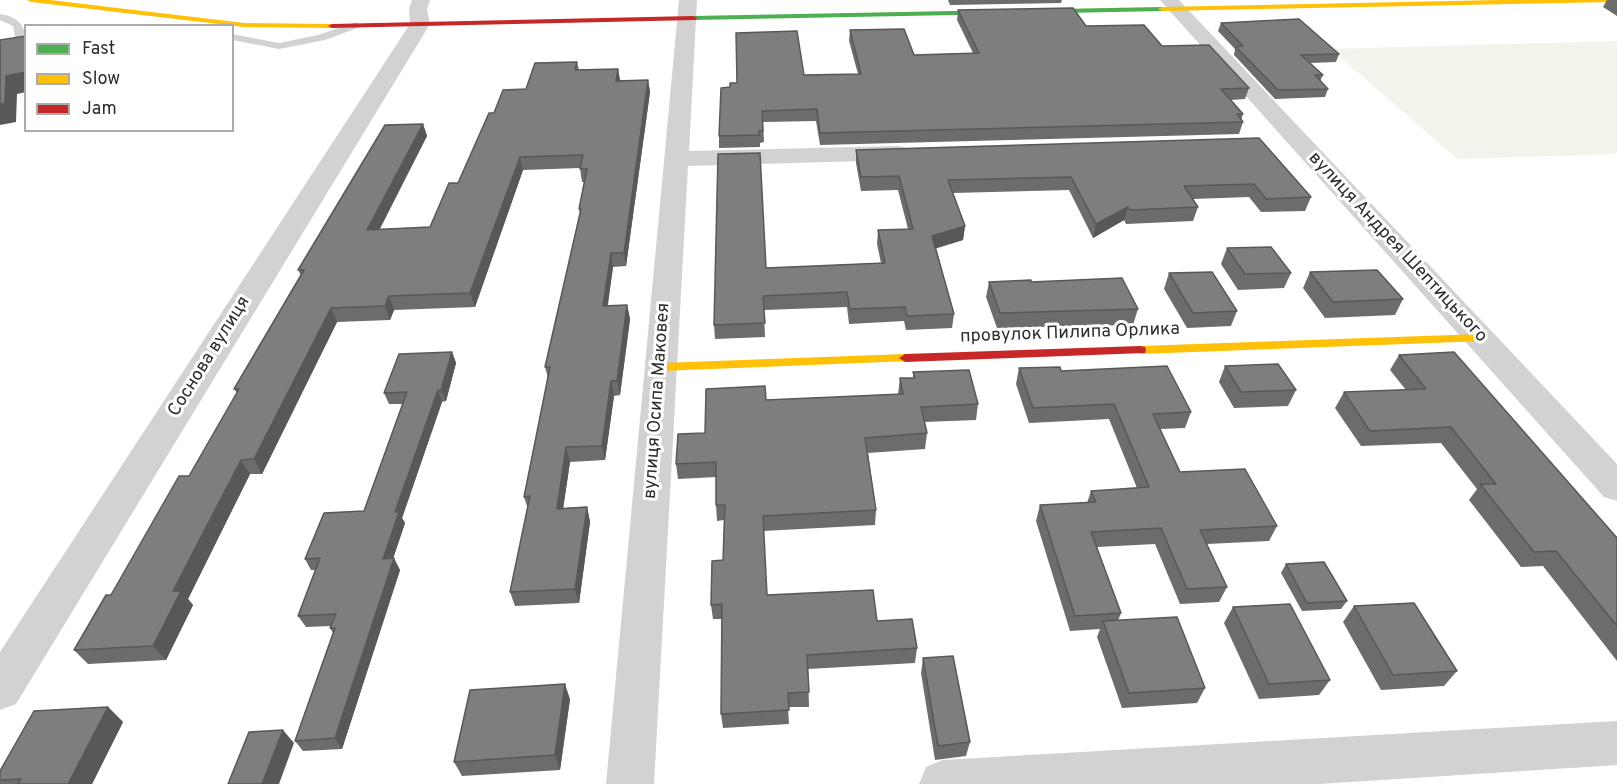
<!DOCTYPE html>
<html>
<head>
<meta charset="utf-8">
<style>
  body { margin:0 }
  #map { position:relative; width:1617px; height:784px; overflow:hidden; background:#fff; font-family:Overpass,sans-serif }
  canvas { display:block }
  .legend { position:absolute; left:24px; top:24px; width:210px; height:108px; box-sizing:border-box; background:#fff; border:2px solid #ababab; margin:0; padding:8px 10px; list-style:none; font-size:18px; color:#2d2d2d }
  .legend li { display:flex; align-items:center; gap:12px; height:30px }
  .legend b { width:30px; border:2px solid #ababab }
</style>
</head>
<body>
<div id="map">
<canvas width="1617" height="784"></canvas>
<ul class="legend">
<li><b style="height:8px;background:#4caf50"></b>Fast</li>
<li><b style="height:8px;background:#ffc107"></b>Slow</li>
<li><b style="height:8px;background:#c62828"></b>Jam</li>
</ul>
</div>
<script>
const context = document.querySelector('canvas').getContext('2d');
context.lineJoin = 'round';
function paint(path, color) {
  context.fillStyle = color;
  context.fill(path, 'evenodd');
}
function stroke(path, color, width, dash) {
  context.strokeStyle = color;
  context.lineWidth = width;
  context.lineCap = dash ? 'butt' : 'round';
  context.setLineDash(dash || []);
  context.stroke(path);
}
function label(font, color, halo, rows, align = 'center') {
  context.font = font + ' Overpass,sans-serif';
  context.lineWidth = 6;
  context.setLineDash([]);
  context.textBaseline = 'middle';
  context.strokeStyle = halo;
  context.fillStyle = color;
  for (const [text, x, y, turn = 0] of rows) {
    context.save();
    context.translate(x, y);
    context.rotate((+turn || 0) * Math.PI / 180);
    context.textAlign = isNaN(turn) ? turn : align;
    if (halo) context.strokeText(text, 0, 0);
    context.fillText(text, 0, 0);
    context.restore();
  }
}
paint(new Path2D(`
  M1617 41V154L1457 159 1331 49Z`), '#f0f4eb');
paint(new Path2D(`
  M0 14C20 17 28 28 25 48H17L13 26 0 20Z
  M356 22 361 25 360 27 325 40 279 49 232 40V34L279 43 318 35Z`), '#d2d2d2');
paint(new Path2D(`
  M412 0H430L427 9 430 24 16 704 0 710V652L410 24 409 9Z
  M679 0H697L689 151 899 146 907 148 911 153 907 158 899 160 688 166 654 784H606Z
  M1160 0H1179L1617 464V501L1604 497Z
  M1617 721V765L1319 784H919L926 767 943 760Z`), '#d2d2d2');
paint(new Path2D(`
  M1162 7 1166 9 1165 11 693 20 689 18 693 16Z`), '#4caf50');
paint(new Path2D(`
  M27 0H50L244 23 332 24 336 26 332 28 244 27 31 2Z
  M1500 0H1616L1612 2 1162 11 1158 9 1162 7Z
  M1480 334 1484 335 1486 338 1484 341 1140 354 1134 350 1140 346Z
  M905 354 910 355 911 358 910 361 661 371 654 367 661 363Z`), '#ffc107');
paint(new Path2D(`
  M693 16 697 18 696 20 332 28 328 26 332 24Z
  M1140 346 1145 347 1146 350 1145 353 905 362 899 358 905 354Z`), '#c62828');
paint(new Path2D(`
  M948 0H1062L1061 3 950 5Z
  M1607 0H1617V16L1603 7Z
  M958 10 1086 26 1162 46 1249 88 1245 99 1231 100 1243 114 1241 120 1243 122 1239 134 820 145 816 121 763 122 764 142 760 143V147L719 148V136L730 87 737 83 804 75 858 74 849 41 850 30 914 55 973 53 957 20Z
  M1221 23 1339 54 1336 62 1310 63 1323 75 1320 81 1328 89 1325 97 1275 99 1234 55 1235 49 1218 31Z
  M577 62 579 70 618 69 620 80H648L650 92 626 266 613 267 608 305H627L630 319 620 395 614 396 605 460 570 462 563 508 587 507 590 522 579 603 515 606 510 592 528 509 524 497 548 378 545 367 580 214 579 209 584 182H582L580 168 523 170 475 307 394 310 390 320 337 322 262 474H250L188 599 193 605 166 660 88 664 74 650 189 476 237 393 234 389 301 275 298 270 423 124 427 136 380 229 430 227 458 183 494 113 526 89Z
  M1259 138 1311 197 1305 211 1261 212 1249 197 1193 199 1198 207 1193 221 1126 224 1124 220 1093 238 1069 190 953 193 965 226 963 240 936 248 954 314 952 328 906 330 904 321 849 324 847 307 764 310 765 337 715 339 714 325 766 268 881 263 877 244 878 230 908 229 898 190 861 191 856 163V150Z
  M1227 248 1291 273 1284 288 1238 290 1221 264Z
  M1310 272 1403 299 1395 315 1325 318 1303 288Z
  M1169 273 1237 311 1231 326 1187 328 1164 289Z
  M989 282H1031L1138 309 1133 325 997 328 986 297Z
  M452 352 456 363 446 401 442 402 402 518 405 523 393 559 400 570 342 749 303 751 295 741 333 633 330 628 331 626 306 627 298 616 316 570H311L305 559 364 511 403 404H389L384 393Z
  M1399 355 1617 538V661L1543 566 1521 567 1469 500 1477 489 1441 443 1361 446 1335 408 1344 392 1406 390 1390 370Z
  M1225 366 1296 390 1288 406 1234 408 1219 382Z
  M1019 368 1061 371 1191 412 1185 428 1160 429 1180 472 1277 526 1269 541 1207 544 1227 587 1219 602 1180 604 1155 544 1097 547 1121 613 1118 621 1205 688 1197 703 1122 708 1097 637 1100 629 1070 631 1036 521 1040 505 1087 503 1091 491 1137 488 1109 419 1029 423 1016 384Z
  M913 372 978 404 976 420 924 422 927 433 925 449 868 453 876 510 875 525 763 531 767 595 877 621 917 648 915 663 808 669 809 707H788L789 724 723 728 721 714 722 619H713L711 605 723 560 724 520 717 521 716 505V477L678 479 676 464 705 433 766 400 898 394 900 378H913Z
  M1286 564 1347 601 1341 609 1302 611 1281 573Z
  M1354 606 1457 671 1444 686 1381 690 1343 622Z
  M1233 607 1330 680 1319 695 1259 699 1224 623Z
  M923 658 970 742 966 756 935 760 921 673Z
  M570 699 560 770 462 776 454 762Z
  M108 707 123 722 92 784H0V771Z`), '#6c6c6c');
paint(new Path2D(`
  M618 69 620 81H616Z
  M26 72V92L17 94 16 122 0 125V104L6 76Z
  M648 80 650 92 626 266 624 253Z
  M423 124 427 136 372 243 367 230Z
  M520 157 523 170 475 307 470 293Z
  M1128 207 1124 220 1093 238 1096 224Z
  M965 226 963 240 931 250 932 236Z
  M611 253 613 267 605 320 603 306Z
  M389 296 394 310 390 320 385 306Z
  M627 305 630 319 620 395 617 381Z
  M331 308 337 322 262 474 254 459Z
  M452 352 456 363 446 401 441 390Z
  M611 381 614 396 605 460 602 446Z
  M438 390 442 402 402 518 405 523 389 570 383 559 395 512Z
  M566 447 570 462 561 523 557 509Z
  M241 460 250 474 188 599 193 605 166 660 153 646 173 591Z
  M587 507 590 522 579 603 575 589Z
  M394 558 400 570 342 749 335 738Z
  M565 684 570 699 560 770 555 755Z
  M108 707 123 722 92 784H68Z
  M283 730 294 743 279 784H262Z`), '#585858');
const building = new Path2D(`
  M1073 8 1086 26 1144 25 1162 46 1209 45 1249 88 1221 89 1243 114H1237L1243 122 820 133 817 109 762 111 763 131H759V135L719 136 721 88 730 87V83H737L736 33 797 31 804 75 861 74 850 30 904 29 914 55 979 53 958 10Z
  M1299 19 1339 54 1301 55 1323 75H1315L1328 89 1278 90 1236 47 1243 46 1221 23Z
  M26 36V72L6 76 5 103 0 104V40Z
  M577 62 575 70 618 69 616 81 648 80 624 253H611L603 306 627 305 617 381H611L602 446 566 447 557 509 587 507 575 589 510 592 530 496 524 497 550 367H545L581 209H579L587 169H580L583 155 520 157 470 293 389 296 385 306 331 308 254 459 241 460 173 591H181L153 646 74 650 106 595H111L179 476H189L239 389H234L304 270H298L385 125 423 124 367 230 430 227 449 183H458L489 113H494L503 90 526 89 535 63Z
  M1259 138 1311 197 1266 199 1254 184 1184 186 1198 207 1130 210 1128 207 1096 224 1071 177 948 180 965 226 932 236 954 314 907 316 905 307 850 309 847 292 763 296 765 323 714 325 718 154 760 153 766 268 885 263 878 230 913 229 899 176 861 177 856 150Z
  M1271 247 1291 273 1245 274 1227 248Z
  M1377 270 1403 299 1333 302 1310 272Z
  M1212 272 1237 311 1193 313 1169 273Z
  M1122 278 1138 309 1000 313 989 282 1031 280V282Z
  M452 352 441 390H438L395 512H399L383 559 394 558 335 738 295 741 335 628H330L336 614 298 616 320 558 305 559 324 513 364 511 407 392 384 393 399 354Z
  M1454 352 1617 538V626L1556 551 1534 552 1480 484H1496L1451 427 1370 431 1344 392 1426 389 1399 355Z
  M1278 364 1296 390 1241 392 1225 366Z
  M1167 366 1191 412 1153 414 1180 472 1245 469 1277 526 1200 530 1227 587 1187 589 1161 528 1091 532 1121 613 1075 616 1040 505 1096 502 1091 491 1149 487 1114 404 1033 408 1019 368 1060 367 1061 371Z
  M969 370 978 404 921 407 927 433 865 438 876 510 763 516 767 595 873 590 877 621 912 619 917 648 807 655 809 692 788 693 789 710 721 714 722 604 711 605 712 561 723 560 725 505H716V462L676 464 678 434 705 433 706 389 765 386 766 400 903 394 900 378H915L913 372Z
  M1324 562 1347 601 1307 603 1286 564Z
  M1414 603 1457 671 1393 675 1354 606Z
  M1290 604 1330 680 1269 684 1233 607Z
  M1177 617 1205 688 1129 693 1103 621Z
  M953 656 970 742 938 746 923 658Z
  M565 684 555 755 454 762 470 690Z
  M108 707 68 784H18L21 779 0 780V771L34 711Z
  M283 730 262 784H228L249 732Z`);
paint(building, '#7e7e7e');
stroke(building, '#585858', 1.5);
label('18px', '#2d2d2d', '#fff', [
  ["вулиця Андрея Шептицького",1397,248,47],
  ["провулок Пилипа Орлика",1070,334,-2],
  ["Соснова вулиця",210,357,-58],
  ["вулиця Осипа Маковея",658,401,-86]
]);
</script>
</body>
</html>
